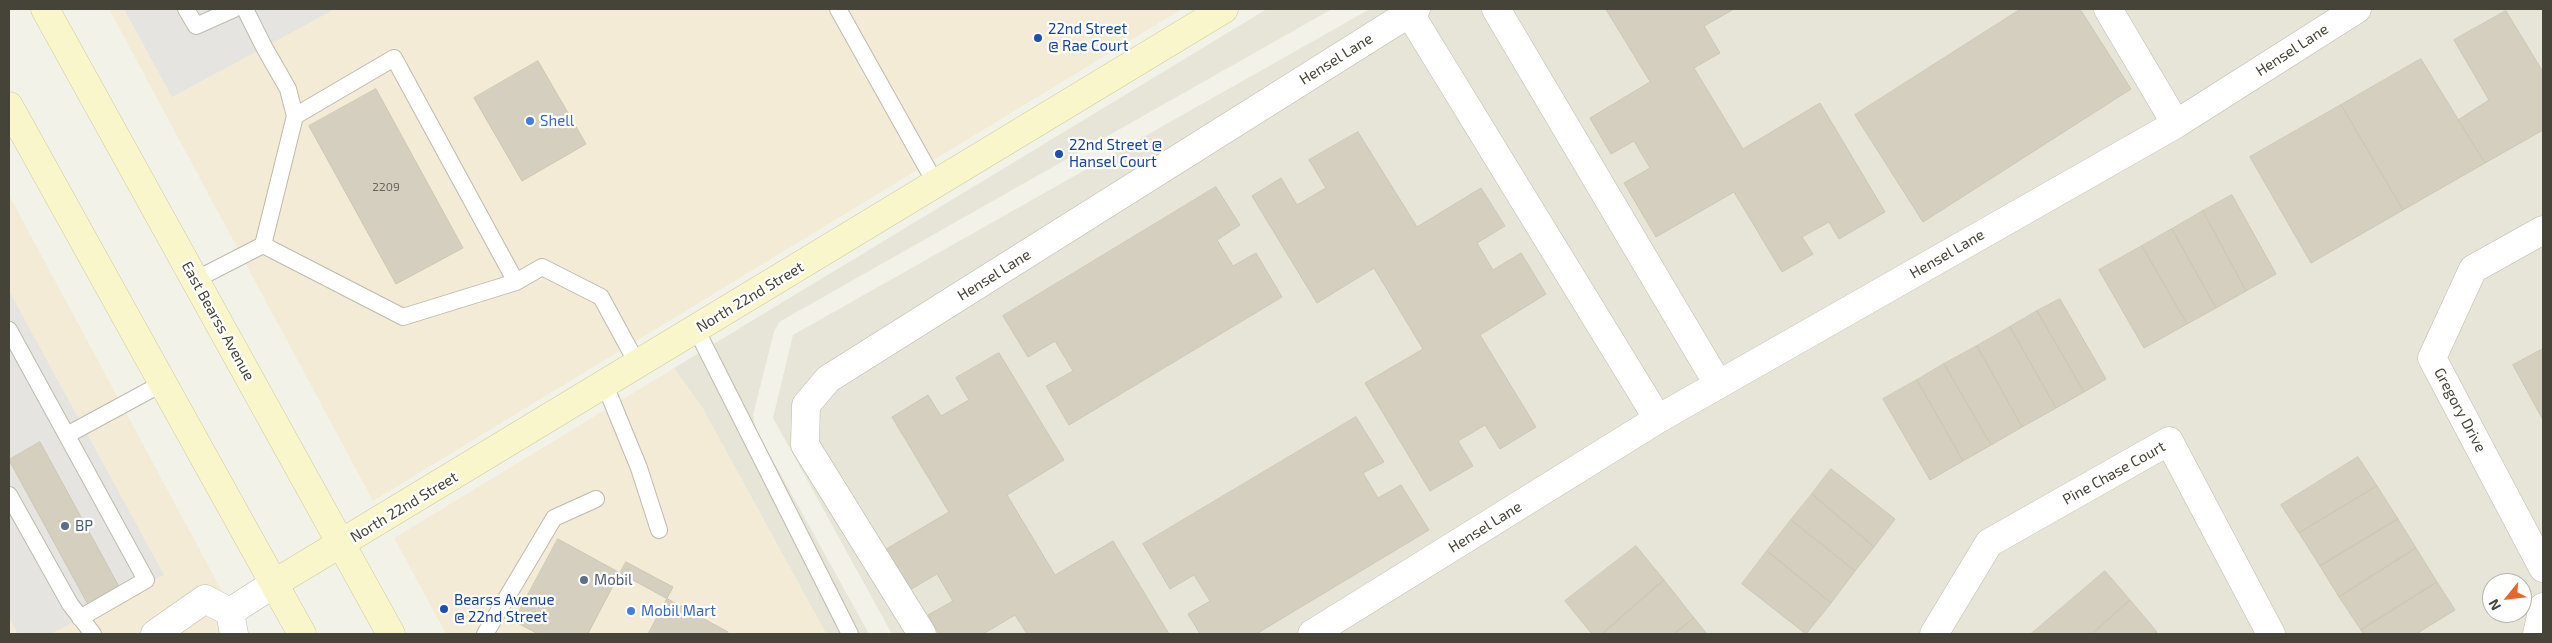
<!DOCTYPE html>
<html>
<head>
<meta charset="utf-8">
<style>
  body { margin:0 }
  #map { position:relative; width:2552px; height:643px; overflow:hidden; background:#f3f2e9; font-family:"Exo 2",sans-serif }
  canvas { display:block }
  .frame { position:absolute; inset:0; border:10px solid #464338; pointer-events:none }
  .north { position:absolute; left:2482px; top:573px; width:50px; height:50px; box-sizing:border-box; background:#fff; border:1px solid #b5b4af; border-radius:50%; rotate:241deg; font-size:14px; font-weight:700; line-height:20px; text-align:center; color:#464338 }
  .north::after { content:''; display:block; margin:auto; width:18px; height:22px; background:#e8662c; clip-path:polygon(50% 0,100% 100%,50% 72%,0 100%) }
</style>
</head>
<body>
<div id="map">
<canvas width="2552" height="643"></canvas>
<div class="frame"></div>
<div class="north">N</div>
</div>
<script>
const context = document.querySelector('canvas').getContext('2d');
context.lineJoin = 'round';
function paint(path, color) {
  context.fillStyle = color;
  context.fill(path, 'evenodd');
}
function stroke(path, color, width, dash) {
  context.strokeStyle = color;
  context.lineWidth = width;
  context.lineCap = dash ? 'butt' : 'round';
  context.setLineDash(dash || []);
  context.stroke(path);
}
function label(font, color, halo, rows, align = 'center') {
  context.font = font + ' "Exo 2",sans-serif';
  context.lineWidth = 4.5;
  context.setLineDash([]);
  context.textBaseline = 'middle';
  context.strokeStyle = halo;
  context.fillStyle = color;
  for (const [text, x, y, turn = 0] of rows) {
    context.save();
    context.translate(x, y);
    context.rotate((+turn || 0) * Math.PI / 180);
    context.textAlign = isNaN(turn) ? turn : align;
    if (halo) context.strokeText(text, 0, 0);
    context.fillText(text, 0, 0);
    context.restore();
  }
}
paint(new Path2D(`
  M1267 9H1332L779 322 774 332 753 415 755 428 869 634H826L703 409 674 368Z
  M1370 9H2543V634H892L773 418 793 335ZM2492 583H2522V613H2492Z`), '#e7e4d8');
paint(new Path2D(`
  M109 9H1182L373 501Z
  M9 195 245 634H9Z
  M674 368 703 409 826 634H446L394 538Z`), '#f3ebd6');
paint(new Path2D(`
  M124 9H335L172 97Z
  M9 291 164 575 51 634H18L9 617Z`), '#e5e4e0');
const building = new Path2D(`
  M1606 9H1734L1704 26 1720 53 1694 68 1743 149 1820 103 1885 212 1839 239 1829 222 1802 237 1813 254 1782 272 1734 192 1656 237 1624 183 1650 168 1634 141 1611 154 1590 118 1650 82Z
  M2021 9H2080L2131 89 1923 222 1855 115Z
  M2506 11 2543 72V130L2485 163 2458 120 2489 100 2454 40Z
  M2421 59 2485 163 2403 210 2341 105Z
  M538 61 586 144 522 181 474 98Z
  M376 89 463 248 396 284 309 126Z
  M2341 105 2403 210 2311 263 2250 157Z
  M1358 132 1417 227 1481 188 1505 226 1477 243 1493 270 1521 253 1546 294 1480 335 1536 427 1500 449 1485 425 1458 441 1473 466 1430 491 1365 383 1423 349 1374 268 1317 303 1252 196 1281 178 1297 205 1326 188 1309 160Z
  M1216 187 1240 225 1217 240 1233 266 1256 253 1282 297 1069 425 1046 386 1073 371 1055 341 1028 357 1003 316Z
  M2232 195 2276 274 2246 291 2203 211Z
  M2203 211 2246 291 2216 308 2172 229Z
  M2172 229 2216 308 2187 324 2142 246Z
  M2142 246 2187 324 2144 348 2099 270Z
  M2060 299 2106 379 2084 392 2037 311Z
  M2037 311 2084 392 2056 408 2010 327Z
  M2010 327 2056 408 2022 427 1977 346Z
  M1977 346 2022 427 1991 445 1944 364Z
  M2543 349V420L2513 365Z
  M999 353 1064 460 1007 495 1055 575 1113 541 1169 634H1027L1015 615 983 634H939L928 615 953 601 937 574 908 591 883 551 949 512 892 417 928 395 941 416 969 400 956 378Z
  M1944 364 1991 445 1963 461 1917 380Z
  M1917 380 1963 461 1930 480 1883 399Z
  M1356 417 1384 462 1363 473 1378 498 1401 485 1429 530 1256 634H1200L1188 614 1210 601 1194 575 1170 589 1143 544Z
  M40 442 122 592 91 610 9 460Z
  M2358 457 2377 486 2299 533 2281 505Z
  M1831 469 1895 519 1874 547 1812 494Z
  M2377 486 2398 519 2320 566 2299 533Z
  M1812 494 1874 547 1855 571 1791 520Z
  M2398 519 2416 548 2339 597 2320 566Z
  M1791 520 1855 571 1831 603 1767 551Z
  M558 539 728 632 727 634H538L514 621Z
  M1636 546 1664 580 1602 634H1592L1565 601Z
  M2416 548 2437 582 2361 630 2339 597Z
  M1767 551 1831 603 1806 634 1742 584Z
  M626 562 673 587 648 634H588Z
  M2105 571 2130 600 2092 634H2031Z
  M1664 580 1694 618 1674 634H1602Z
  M2437 582 2455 610 2416 634H2363L2361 630Z
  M2130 600 2157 632 2155 634H2092Z
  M1694 618 1707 634H1674Z`);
paint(building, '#d4cfbf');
stroke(building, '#cec8b3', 1);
const lane = new Path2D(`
  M186 9 196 26 234 9
  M838 9 936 184
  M295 116 394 58 516 282
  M263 245 403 317 516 282 542 267 601 297 638 365
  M195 280 263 245 295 116 288 89 264 47 245 9
  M696 329 850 634
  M9 330 146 580 80 618
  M605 385 639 468 659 530
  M67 435 163 383
  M9 495 70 604 93 634
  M485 634 554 518 596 499`);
const street = new Path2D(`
  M1407 9 1658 419
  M1496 9 1718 384
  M2108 9 2176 124
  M2543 230 2473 269 2432 358 2543 568
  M230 612 275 583
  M230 612 234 634
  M155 634 205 599 230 612
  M922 634 805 445 806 405 828 379 1416 9
  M1312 634 1658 419 2176 124 2357 9
  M1934 634 1989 543 2169 441 2271 634
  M2537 634 2543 607`);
const secondary = new Path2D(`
  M45 9 391 634
  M9 106 302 634
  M275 583 1224 9`);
stroke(lane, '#bebbac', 18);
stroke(street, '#bebbac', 29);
stroke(secondary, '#cfc99c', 29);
stroke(lane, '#fff', 16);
stroke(street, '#fff', 28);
stroke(secondary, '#faf6cc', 28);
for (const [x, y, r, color] of [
  [1038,38,5,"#1a4fb4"],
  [530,121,5,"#3f7fe0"],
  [1059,154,5,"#1a4fb4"],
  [65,526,5,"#5c6f8a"],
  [584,580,5,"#5c6f8a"],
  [444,609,5,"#1a4fb4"],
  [631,611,5,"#3f7fe0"]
]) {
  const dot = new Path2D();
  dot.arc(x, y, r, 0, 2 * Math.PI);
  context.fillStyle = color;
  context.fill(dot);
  stroke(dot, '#fff', 2);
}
label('12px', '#6a665a', null, [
  ["2209",386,187]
]);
label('15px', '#164399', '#fff', [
  ["22nd Street",1048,29],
  ["@ Rae Court",1048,46],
  ["22nd Street @",1069,145],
  ["Hansel Court",1069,162],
  ["Bearss Avenue",454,600],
  ["@ 22nd Street",454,617]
], 'left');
label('15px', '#464338', '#fff', [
  ["Hensel Lane",2292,50,-33],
  ["Hensel Lane",1336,59,-32],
  ["Hensel Lane",1947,254,-30],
  ["Hensel Lane",994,275,-32],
  ["North 22nd Street",750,297,-31],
  ["East Bearss Avenue",218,321,61],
  ["Gregory Drive",2460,410,62],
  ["Pine Chase Court",2114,473,-29],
  ["North 22nd Street",404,507,-31],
  ["Hensel Lane",1485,527,-32]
]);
label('15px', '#366cbe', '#fff', [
  ["Shell",540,121],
  ["Mobil Mart",641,611]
], 'left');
label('15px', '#4e5e75', '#fff', [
  ["BP",75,526],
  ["Mobil",594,580]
], 'left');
</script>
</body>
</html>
